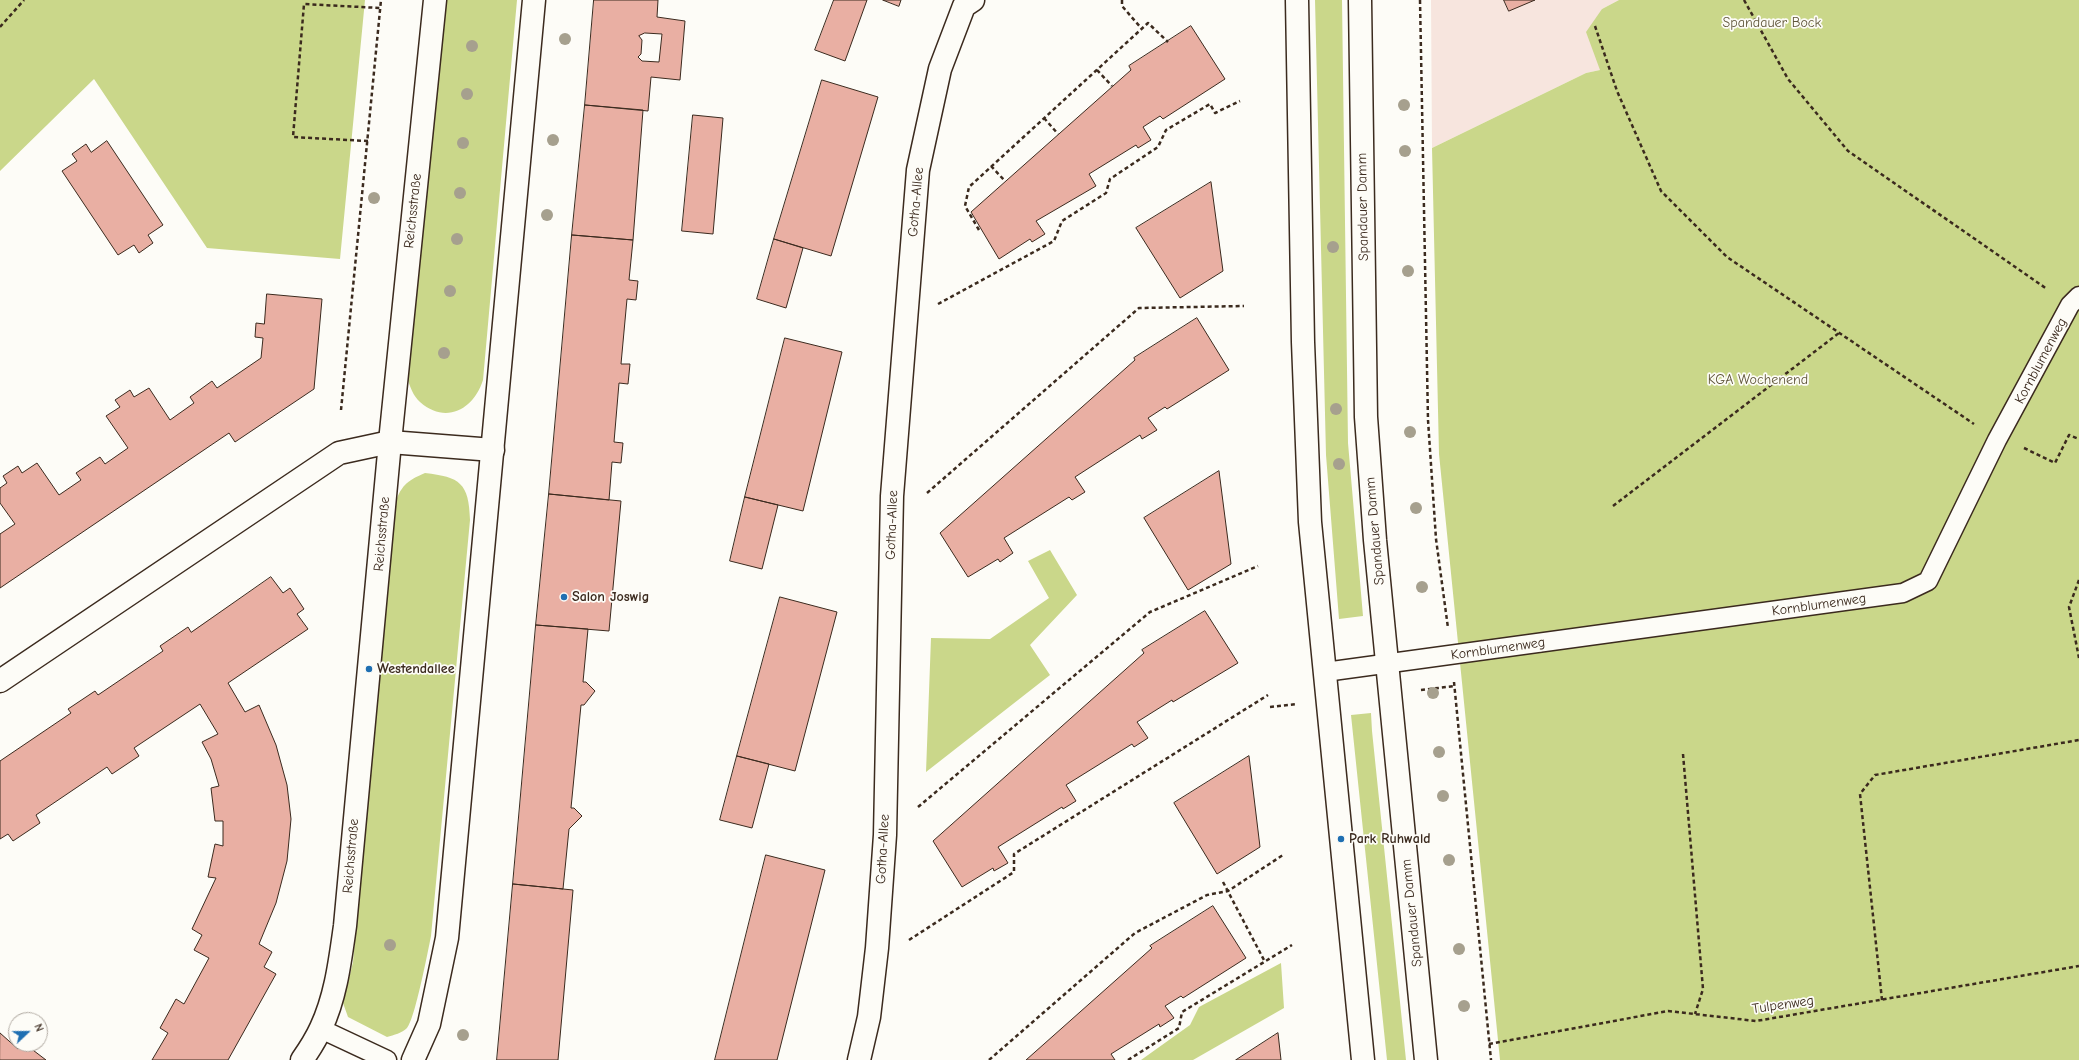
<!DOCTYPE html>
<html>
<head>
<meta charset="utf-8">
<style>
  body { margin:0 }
  #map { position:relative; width:2079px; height:1060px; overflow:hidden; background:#fdfcf7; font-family:"Comic Neue",sans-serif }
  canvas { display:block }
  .north { position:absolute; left:8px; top:1012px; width:40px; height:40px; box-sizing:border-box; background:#fdfcf7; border:1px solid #afa8a0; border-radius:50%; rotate:68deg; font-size:11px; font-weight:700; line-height:16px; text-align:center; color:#3b2a1e }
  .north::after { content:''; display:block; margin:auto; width:14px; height:18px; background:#1f6fb2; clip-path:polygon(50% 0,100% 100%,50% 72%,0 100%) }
</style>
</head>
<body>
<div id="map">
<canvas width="2079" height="1060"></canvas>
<div class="north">N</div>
</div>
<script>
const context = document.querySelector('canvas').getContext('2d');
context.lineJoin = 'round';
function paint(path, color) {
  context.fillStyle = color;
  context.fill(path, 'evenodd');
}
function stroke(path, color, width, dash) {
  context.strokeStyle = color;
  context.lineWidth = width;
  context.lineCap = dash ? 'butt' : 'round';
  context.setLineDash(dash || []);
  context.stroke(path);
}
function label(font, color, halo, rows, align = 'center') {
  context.font = font + ' "Comic Neue",sans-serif';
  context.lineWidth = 3.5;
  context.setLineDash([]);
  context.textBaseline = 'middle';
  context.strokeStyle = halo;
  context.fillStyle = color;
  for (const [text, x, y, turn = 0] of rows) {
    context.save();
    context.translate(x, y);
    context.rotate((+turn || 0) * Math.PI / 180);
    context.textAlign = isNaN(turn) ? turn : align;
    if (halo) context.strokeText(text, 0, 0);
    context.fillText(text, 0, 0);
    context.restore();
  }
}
paint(new Path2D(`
  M1431 0H1619L1602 9 1600 70 1586 73 1432 148Z`), '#f7e5de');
paint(new Path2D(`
  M0 0H365L340 259 207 248 94 79 0 171Z
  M446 0H517L483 380C474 409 446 425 420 402 413 396 410 386 407 378Z
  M1315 0H1342L1348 443 1363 616 1339 619 1326 455Z
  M1619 0H2079V1060H1500L1439 454 1432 148 1586 73 1600 70 1586 32 1602 9Z
  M425 473C460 477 469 483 470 520L431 936C428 951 415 1019 407 1028 402 1033 394 1035 387 1037L348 1017 343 1003 353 962 394 506C401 486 406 481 425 473Z
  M1050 550 1077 595 1030 645 1050 675 926 772 931 638 990 639 1049 598 1028 561Z
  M1371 713 1372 731 1406 1060H1387L1351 715Z
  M1281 963 1284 1008 1193 1060H1141L1190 1025 1199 1007Z`), '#cad78a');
const building = new Path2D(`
  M594 0H658L657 17 685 21 680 80 651 77 648 111 585 105ZM645 33 662 34 659 62 642 61 638 57 641 54 642 40 639 36Z
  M834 0H867L845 61 815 50Z
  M883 0H901L899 6Z
  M1504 0H1535L1509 11Z
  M1191 26 1225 79 1163 119 1160 116 1143 127 1151 140 1138 148 1136 145 1089 174 1096 186 1036 221 1045 234 1032 242 1030 239 999 259 971 212 1131 70 1129 66Z
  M822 80 878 97 831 256 774 239Z
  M585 105 643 110 633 240 572 235Z
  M693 115 723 118 713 234 682 231Z
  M107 141 163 225 148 235 153 243 139 253 134 245 118 255 62 171 77 161 72 154 86 144 91 152Z
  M1211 182 1223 271 1180 298 1136 228Z
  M572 235 633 240 629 280 638 281 636 300 627 299 621 364H630L628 384 619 383 614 442 623 443 621 463 612 462 609 500 549 494Z
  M774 239 803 248 786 308 757 299Z
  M267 294 322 299 314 389 235 442 229 433 0 588V534L15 524 0 503V488L7 483 3 476 18 466 22 473 37 463 59 495 81 480 76 473 100 457 105 464 128 448 106 416 120 407 115 400 130 390 134 397 149 388 170 420 194 403 190 397 212 381 217 388 261 358 263 338 255 337 256 323 264 324Z
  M1197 318 1229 370 1167 409 1165 407 1148 418 1157 430 1142 439 1140 435 1075 477 1085 492 1072 500 1069 497 1004 538 1013 553 1000 562 998 559 968 577 940 533 1135 360 1134 358Z
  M785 338 842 352 803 511 745 497Z
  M1219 471 1231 564 1188 590 1144 518Z
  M549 494 621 501 609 631 536 625Z
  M745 497 778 505 762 569 730 561Z
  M271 577 283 593 290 588 304 609 297 614 308 629 228 683 245 712 259 705 276 745 287 785 291 819 287 861 276 903 259 944 272 952 264 967 276 974 228 1060H152L168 1033 160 1028 176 999 184 1004 209 958 194 950 202 935 192 929 216 878 208 877 215 844 223 846V821H215L211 788 219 786 211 759 202 742 218 734 200 704 134 748 139 756 112 774 107 767 36 815 40 823 13 841 8 834 0 839V761L71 713 68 709 95 691 98 695 163 651 160 646 188 627 191 632Z
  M780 597 837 612 795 771 737 756Z
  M1205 611 1238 663 1173 702 1172 700 1137 722 1148 738 1134 747 1132 744 1066 785 1076 801 1063 809 1062 807 998 847 1008 863 994 871 993 868 962 887 933 841 1144 653 1142 650Z
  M536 625 588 629 583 682H586L595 691 584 705H581L571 808H574L582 816 569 829 563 889 513 884Z
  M737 756 769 764 752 828 720 820Z
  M1249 756 1260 847 1217 874 1174 803Z
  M766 855 825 870 777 1060H715Z
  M513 884 573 890 558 1060H497Z
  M1213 906 1246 958 1183 998 1181 996 1165 1006 1174 1018 1160 1027 1159 1024 1111 1054 1115 1060H1026L1152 948 1150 946Z
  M0 1033 18 1049 22 1044H25L46 1060H0Z
  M1278 1033 1281 1060H1236Z`);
paint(building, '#e9afa3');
stroke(building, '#3b2a1e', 1);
const service = new Path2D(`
  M1325 672 1903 593 1928 581 1997 440 2070 305 2079 296
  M321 1029 387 1060`);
const minor = new Path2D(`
  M0 681 339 453 390 442 493 450
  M859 1060 869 1017 877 948 885 835 892 496 918 170 940 69 964 6 973 0`);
const secondary = new Path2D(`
  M1297 0 1303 342 1310 522 1363 1060
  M1360 0 1366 417 1375 540 1426 1060
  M302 1060C309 1050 316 1039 321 1028 336 996 340 961 345 926L390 442 435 0
  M413 1060 429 1024 447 938 534 0`);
stroke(service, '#3b2a1e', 21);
stroke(minor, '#3b2a1e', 25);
stroke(secondary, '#3b2a1e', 25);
stroke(new Path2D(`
  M1122 0V6L1142 29
  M1420 0 1428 420 1436 539 1448 628
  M1744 0 1788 79 1848 151 2047 289
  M1595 26 1617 91 1661 191 1727 257 1974 424
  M0 27 24 0
  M1097 70 1112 86
  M1044 118 1058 134
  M368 141 293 137 304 4 380 8
  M991 166 1005 181
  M979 230 965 206 969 187 1148 23 1168 42
  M938 304 1054 241 1062 221 1106 193 1110 179 1158 147 1166 130 1210 104 1215 113 1240 101
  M341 410 381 0
  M2024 448 2055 463 2069 435 2079 439
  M927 493 1139 308 1244 306
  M1613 506 1839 333
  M2079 580 2069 607 2079 658
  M1454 682 1491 1060
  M1421 690 1455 686
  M1270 707 1297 704
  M1683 754 1703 989 1695 1014
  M918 807 1150 612 1258 566
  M1223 882 1265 962
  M909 940 1014 872V854L1268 695
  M1882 1000 1860 794 1875 775 2079 740
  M1489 1044 1668 1011 1756 1021 2079 966
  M989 1060 1135 933 1207 895 1228 891 1283 855
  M1128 1060 1179 1028 1182 1012 1292 945`), '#3b2a1e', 2.5, [4, 3]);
stroke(service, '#fdfcf7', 18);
stroke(minor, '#fdfcf7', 22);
stroke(secondary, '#fdfcf7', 22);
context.fillStyle = '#a6a08e';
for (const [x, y] of [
  [565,39],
  [472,46],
  [467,94],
  [1404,105],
  [553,140],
  [463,143],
  [1405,151],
  [460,193],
  [374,198],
  [547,215],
  [457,239],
  [1333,247],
  [1408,271],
  [450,291],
  [444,353],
  [1336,409],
  [1410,432],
  [1339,464],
  [1416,508],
  [1422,587],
  [1433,693],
  [1439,752],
  [1443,796],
  [1449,860],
  [390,945],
  [1459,949],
  [1464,1006],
  [463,1035]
]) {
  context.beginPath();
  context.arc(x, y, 6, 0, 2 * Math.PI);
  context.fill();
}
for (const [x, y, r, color] of [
  [564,597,4,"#1f6fb2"],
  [369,669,4,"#1f6fb2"],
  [1341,839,4,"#1f6fb2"]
]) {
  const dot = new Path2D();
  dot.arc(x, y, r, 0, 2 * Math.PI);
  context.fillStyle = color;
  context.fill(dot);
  stroke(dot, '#fdfcf7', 1.5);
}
label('14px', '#5f5539', '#fdfcf7', [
  ["Spandauer Bock",1772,23],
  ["KGA Wochenend",1758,380]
]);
label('14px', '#3b2a1e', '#fdfcf7', [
  ["Gotha-Allee",916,202,-85],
  ["Spandauer Damm",1363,207,-91],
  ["Reichsstraße",413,211,-84],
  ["Kornblumenweg",2041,361,-62],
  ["Gotha-Allee",892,525,-88],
  ["Spandauer Damm",1375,531,-95],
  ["Reichsstraße",382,534,-85],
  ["Kornblumenweg",1819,605,-8],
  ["Kornblumenweg",1498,649,-8],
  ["Gotha-Allee",883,849,-87],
  ["Reichsstraße",351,856,-85],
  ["Spandauer Damm",1412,913,-96],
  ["Tulpenweg",1783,1005,-8]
]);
label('bold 14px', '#3b2a1e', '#fdfcf7', [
  ["Salon Joswig",572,597],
  ["Westendallee",377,669],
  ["Park Ruhwald",1349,839]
], 'left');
</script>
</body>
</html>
